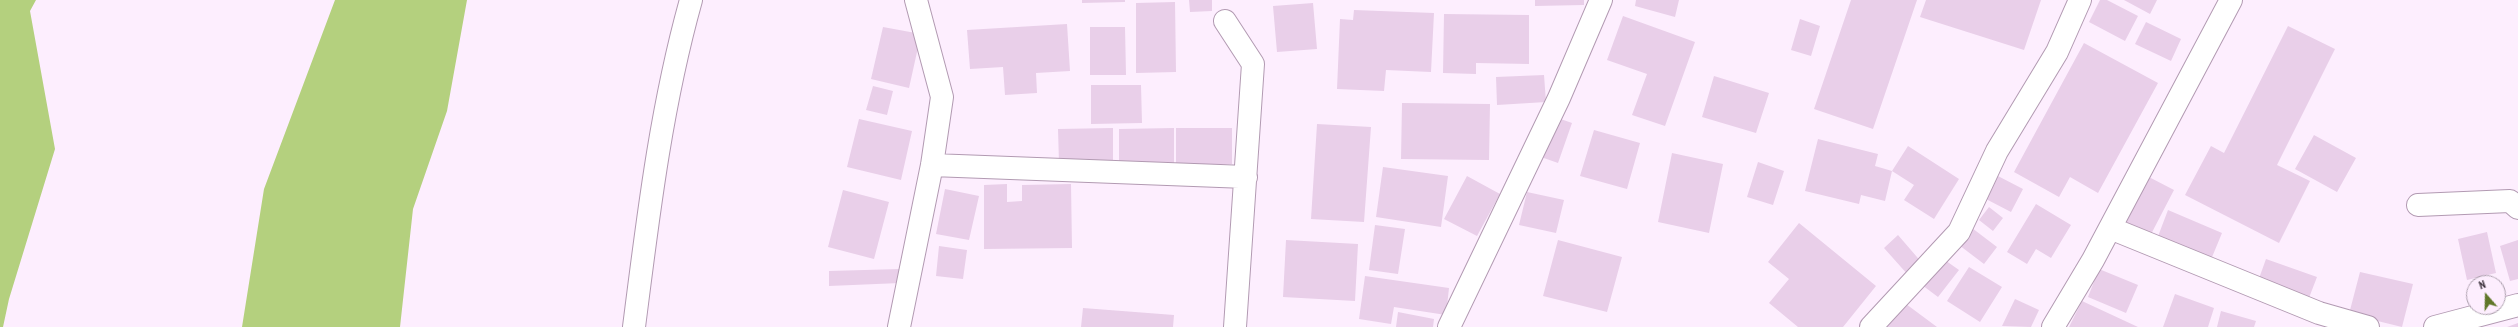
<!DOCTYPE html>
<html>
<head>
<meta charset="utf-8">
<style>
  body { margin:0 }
  #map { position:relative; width:2518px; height:327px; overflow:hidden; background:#fdeefe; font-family:"PT Sans Narrow",sans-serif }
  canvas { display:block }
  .north { position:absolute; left:2466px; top:275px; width:40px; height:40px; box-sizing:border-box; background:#fdeefe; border:1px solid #ada0ae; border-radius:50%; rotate:340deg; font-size:11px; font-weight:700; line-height:16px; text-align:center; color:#362c36 }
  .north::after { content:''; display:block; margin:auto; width:14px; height:18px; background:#607729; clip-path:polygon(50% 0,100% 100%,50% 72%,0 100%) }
</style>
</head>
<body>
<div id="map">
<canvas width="2518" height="327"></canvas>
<div class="north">N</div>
</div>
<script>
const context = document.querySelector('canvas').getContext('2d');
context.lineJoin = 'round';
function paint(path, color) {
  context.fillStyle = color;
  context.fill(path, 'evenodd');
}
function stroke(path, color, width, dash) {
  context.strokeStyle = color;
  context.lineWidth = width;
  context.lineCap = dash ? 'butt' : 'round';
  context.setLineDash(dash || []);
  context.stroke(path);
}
paint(new Path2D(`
  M0 0H36L30 11 55 149 9 299 3 327H0Z
  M335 0H467L447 111 413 209 400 327H242L264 189Z`), '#b4d07e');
paint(new Path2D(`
  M1082 0H1125V2L1082 3Z
  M1189 0H1212V11L1190 12Z
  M1535 0H1584V5L1535 6Z
  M1636 0H1679L1675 17 1635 6Z
  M1851 0H1917L1873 129 1814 109Z
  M1926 0H2041L2024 50 1920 17Z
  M2100 0H2107L2138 16 2125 41 2089 22Z
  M2124 0H2157L2150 14Z
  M1175 2 1176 72 1136 73V3Z
  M1313 3 1317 49 1277 52 1273 6Z
  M1354 10 1434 13 1431 72 1386 70 1384 91 1337 89 1340 19 1353 20Z
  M1444 14 1529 15V64L1476 63V74L1443 73Z
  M1623 16 1695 42 1665 126 1632 115 1647 74 1607 60Z
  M1800 19 1820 26 1811 56 1791 50Z
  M2146 22 2181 39 2171 61 2135 44Z
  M1067 24 1070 71 1036 73 1037 93 1005 95 1003 67 970 69 967 30Z
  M2288 26 2335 49 2277 165 2310 181 2279 243 2185 195 2211 146 2224 153Z
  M883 27 921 34 909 88 871 79Z
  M1090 27H1125L1126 75H1090Z
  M2084 43 2158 83 2098 193 2070 177 2059 197 2014 172Z
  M1544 75 1546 102 1497 105 1496 77Z
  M1714 76 1769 93 1756 133 1702 117Z
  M1091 85H1141L1142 123 1091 124Z
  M873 86 893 91 887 115 866 110Z
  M1402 103 1490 104 1489 160 1401 159Z
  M1555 117 1572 123 1558 163 1541 157Z
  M859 119 912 131 901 180 847 167Z
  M1317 124 1371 127 1364 222 1311 219Z
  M1113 128V162L1059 163 1058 129Z
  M1174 128V165H1119V129Z
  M1176 128H1232V164L1176 165Z
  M1594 130 1640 143 1627 189 1580 176Z
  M2314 135 2356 158 2337 192 2295 169Z
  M1818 139 1878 154 1875 166 1892 171 1885 201 1861 195 1859 204 1805 191Z
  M1908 146 1959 179 1934 219 1904 200 1914 185 1892 171Z
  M1672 153 1723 164 1709 233 1658 222Z
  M1758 162 1784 171 1773 205 1747 197Z
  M1383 167 1448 176 1441 227 1376 217Z
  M1996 175 2023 189 2011 212 1984 198Z
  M1467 176 1500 194 1477 236 1444 219Z
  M2147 176 2174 190 2148 240 2120 225Z
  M1007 184V202L1022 201V185L1071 184 1072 248 984 249V185Z
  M945 189 979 196 969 240 936 234Z
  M843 190 889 202 874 259 828 247Z
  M1527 192 1564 200 1556 233 1519 225Z
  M2036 204 2071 225 2051 258 2036 249 2027 264 2007 252Z
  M1989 207 2003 218 1993 231 1979 220Z
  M2168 210 2222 233 2210 262 2157 239Z
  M1799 223 1876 286 1843 327H1798L1769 303 1789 279 1768 262Z
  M1375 225 1405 229 1398 274 1369 270Z
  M1968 225 1997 247 1984 264 1955 242Z
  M2487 232 2496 273 2467 280 2458 239Z
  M1898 235 1923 264 1909 276 1884 248Z
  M1286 240 1358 244 1355 301 1283 297Z
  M1558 240 1622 257 1607 312 1543 296Z
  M2518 240V279L2510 281 2500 246Z
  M939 246 967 250 963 279 936 276Z
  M1942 258 1959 270 1938 297 1922 285Z
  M2266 259 2317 277 2307 303 2257 284Z
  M1969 267 2002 287 1980 322 1947 301Z
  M900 269V283L829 286V271Z
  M2099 269 2138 285 2126 313 2088 297Z
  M2360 272 2413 284 2402 327 2349 314Z
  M1365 276 1449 288 1446 315 1394 307 1391 324 1359 319Z
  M2175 294 2214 308 2208 327H2163Z
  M2015 299 2039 310 2031 327 2002 326Z
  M1902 301 1937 327H1883Z
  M2082 301 2138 327H2069Z
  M1083 308 1174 315 1173 327H1081Z
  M2221 311 2256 321 2254 327H2217Z
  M1398 312 1434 319 1433 327H1396Z
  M2518 323V327H2507Z`), '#e9cfe9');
const minor = new Path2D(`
  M1225 21 1253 64 1235 327
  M932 165 1246 177
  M2418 205 2510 201 2518 208
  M2110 228 2319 313 2368 327
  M634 327C648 217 661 107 691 0
  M899 327 932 165 942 97 916 0
  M1449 327 1559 98 1601 0
  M1871 327 1959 232 1997 151 2057 52 2080 0
  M2053 327 2093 260 2231 0
  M2435 327 2518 305`);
stroke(minor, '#b29ab2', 24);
stroke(minor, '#fff', 22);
</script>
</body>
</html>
